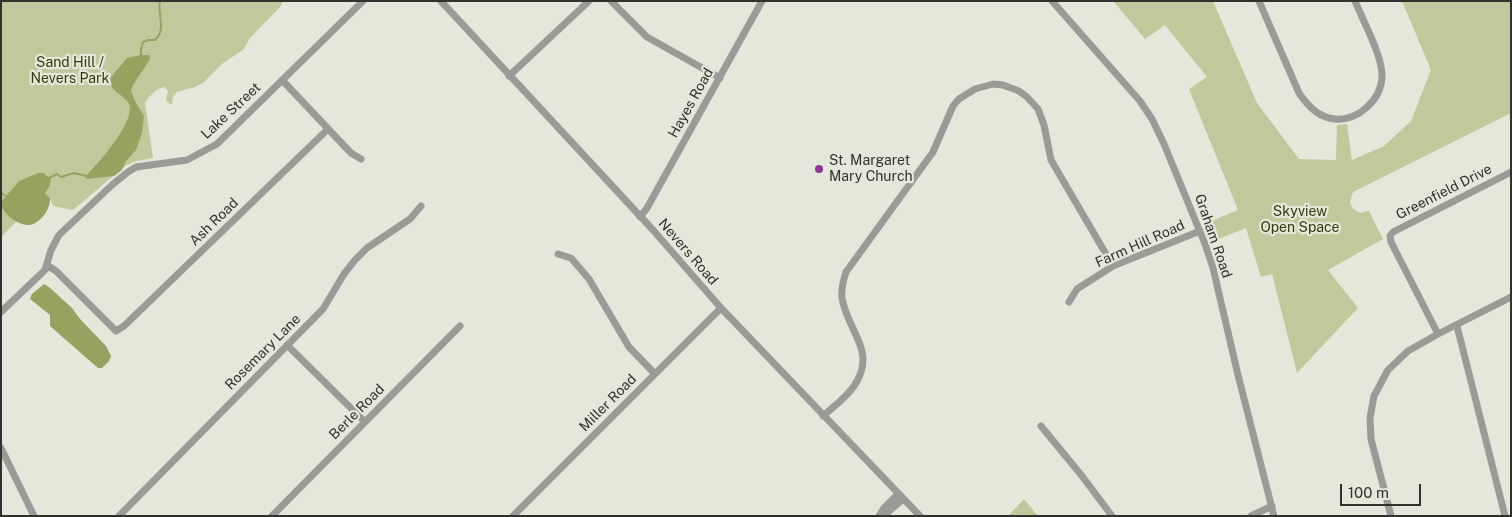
<!DOCTYPE html>
<html>
<head>
<meta charset="utf-8">
<style>
  body { margin:0 }
  #map { position:relative; width:1512px; height:517px; overflow:hidden; background:#e4e7da; font-family:"Public Sans",sans-serif }
  canvas { display:block }
  .frame { position:absolute; inset:0; border:2px solid #31322d; pointer-events:none }
  .scale { position:absolute; left:1340px; top:484px; width:81px; height:22px; box-sizing:border-box; border:2px solid #31322d; border-top:0; padding-left:6px; font-size:15px; line-height:18px; white-space:nowrap; color:#31322d; -webkit-text-stroke:4px #e4e7da; paint-order:stroke }
</style>
</head>
<body>
<div id="map">
<canvas width="1512" height="517"></canvas>
<div class="frame"></div>
<div class="scale">100 m</div>
</div>
<script>
const context = document.querySelector('canvas').getContext('2d');
context.lineJoin = 'round';
function paint(path, color) {
  context.fillStyle = color;
  context.fill(path, 'evenodd');
}
function stroke(path, color, width, dash) {
  context.strokeStyle = color;
  context.lineWidth = width;
  context.lineCap = dash ? 'butt' : 'round';
  context.setLineDash(dash || []);
  context.stroke(path);
}
function label(font, color, halo, rows, align = 'center') {
  context.font = font + ' "Public Sans",sans-serif';
  context.lineWidth = 4.5;
  context.setLineDash([]);
  context.textBaseline = 'middle';
  context.strokeStyle = halo;
  context.fillStyle = color;
  for (const [text, x, y, turn = 0] of rows) {
    context.save();
    context.translate(x, y);
    context.rotate((+turn || 0) * Math.PI / 180);
    context.textAlign = isNaN(turn) ? turn : align;
    if (halo) context.strokeText(text, 0, 0);
    context.fillText(text, 0, 0);
    context.restore();
  }
}
paint(new Path2D(`
  M1 1H283L280 7 250 38 243 50 223 63 203 83 195 87 177 92 173 96 172 104H170L166 100 168 91 164 87C156 89 149 96 145 103L153 158 137 161 125 166 73 210 53 206 50 198 44 194 1 237Z
  M1113 1H1213L1257 103 1299 159 1336 160 1337 125 1347 124 1352 160 1384 146 1411 121 1431 70 1402 1H1511V113L1353 192 1350 202 1353 209 1360 213 1369 211 1383 239 1328 270 1358 308 1297 373 1272 274 1261 277 1246 228 1211 242 1204 224 1238 210 1189 89 1207 77 1165 25 1145 39Z
  M1024 499 1038 516H1008Z`), '#c1c99c');
paint(new Path2D(`
  M141 55H149L150 59 133 85 131 91 135 101 144 116 142 133 136 150 126 161 122 170 114 176 87 179 86 176C98 164 136 121 129 104 123 93 109 93 111 77L127 58Z
  M38 173H44L51 180 49 187 45 193 50 198C51 208 41 223 30 225 19 226 1 214 1 202L19 181Z
  M44 284 49 287 72 308 81 320 106 346 111 356 109 361 102 368H98L50 326V315L30 299 32 294Z`), '#97a260');
stroke(new Path2D(`
  M141 56V49L143 42 148 40H155C167 29 157 15 160 1
  M49 178 57 174 61 177 74 173 86 176
  M1 193 8 197`), '#97a260', 2);
stroke(new Path2D(`
  M441 1 653 230 721 308 920 516
  M611 1 647 37 720 78
  M1052 1 1140 101 1152 119 1164 144 1205 244 1213 268 1238 375 1274 516
  M1259 1 1299 93C1307 105 1319 118 1335 119 1358 121 1381 100 1382 77 1383 57 1363 21 1355 1
  M509 76 589 1
  M282 80 351 153 361 159
  M640 217 647 208 762 1
  M558 254 571 258 589 279 629 347 655 374
  M47 265 56 271 116 331 124 326 328 129
  M1069 302 1077 289 1113 266 1200 231
  M1 312 45 270 51 250 59 235 113 184 128 172 136 167 187 160 217 144 363 1
  M1457 326 1505 516
  M1438 334 1391 242 1390 236 1393 232 1511 172
  M287 345 365 422
  M823 416C834 406 846 398 854 386 878 351 847 331 842 298 841 289 843 281 846 272L933 152 953 106 959 99 975 89 993 84 1003 85 1019 91 1027 97 1038 109 1044 125 1051 160 1113 266
  M1041 426 1082 476 1112 516
  M1 448 34 516
  M119 516 323 309 344 274 355 260 367 248 410 219 421 206
  M272 516 460 326
  M513 516 721 308
  M879 516 884 508 898 494
  M881 516 888 512 903 499
  M1251 516 1272 506
  M1391 516 1371 439 1370 418 1374 396 1388 370 1408 351 1438 334 1511 297`), '#9a9b96', 7);
for (const [x, y, r, color] of [
  [819,169,5,"#97349a"]
]) {
  const dot = new Path2D();
  dot.arc(x, y, r, 0, 2 * Math.PI);
  context.fillStyle = color;
  context.fill(dot);
  stroke(dot, '#e4e7da', 2);
}
label('14px', '#343a05', '#e4e7da', [
  ["Sand Hill /",70,63],
  ["Nevers Park",70,79],
  ["Skyview",1300,212],
  ["Open Space",1300,228]
]);
label('14px', '#31322d', '#e4e7da', [
  ["Hayes Road",691,103,-61],
  ["Lake Street",231,111,-43],
  ["Greenfield Drive",1444,192,-27],
  ["Ash Road",214,222,-44],
  ["Graham Road",1213,236,71],
  ["Farm Hill Road",1140,244,-24],
  ["Nevers Road",688,252,49],
  ["Rosemary Lane",263,352,-45],
  ["Miller Road",608,403,-45],
  ["Berle Road",357,412,-45]
]);
label('14px', '#31322d', '#e4e7da', [
  ["St. Margaret",829,161],
  ["Mary Church",829,177]
], 'left');
</script>
</body>
</html>
